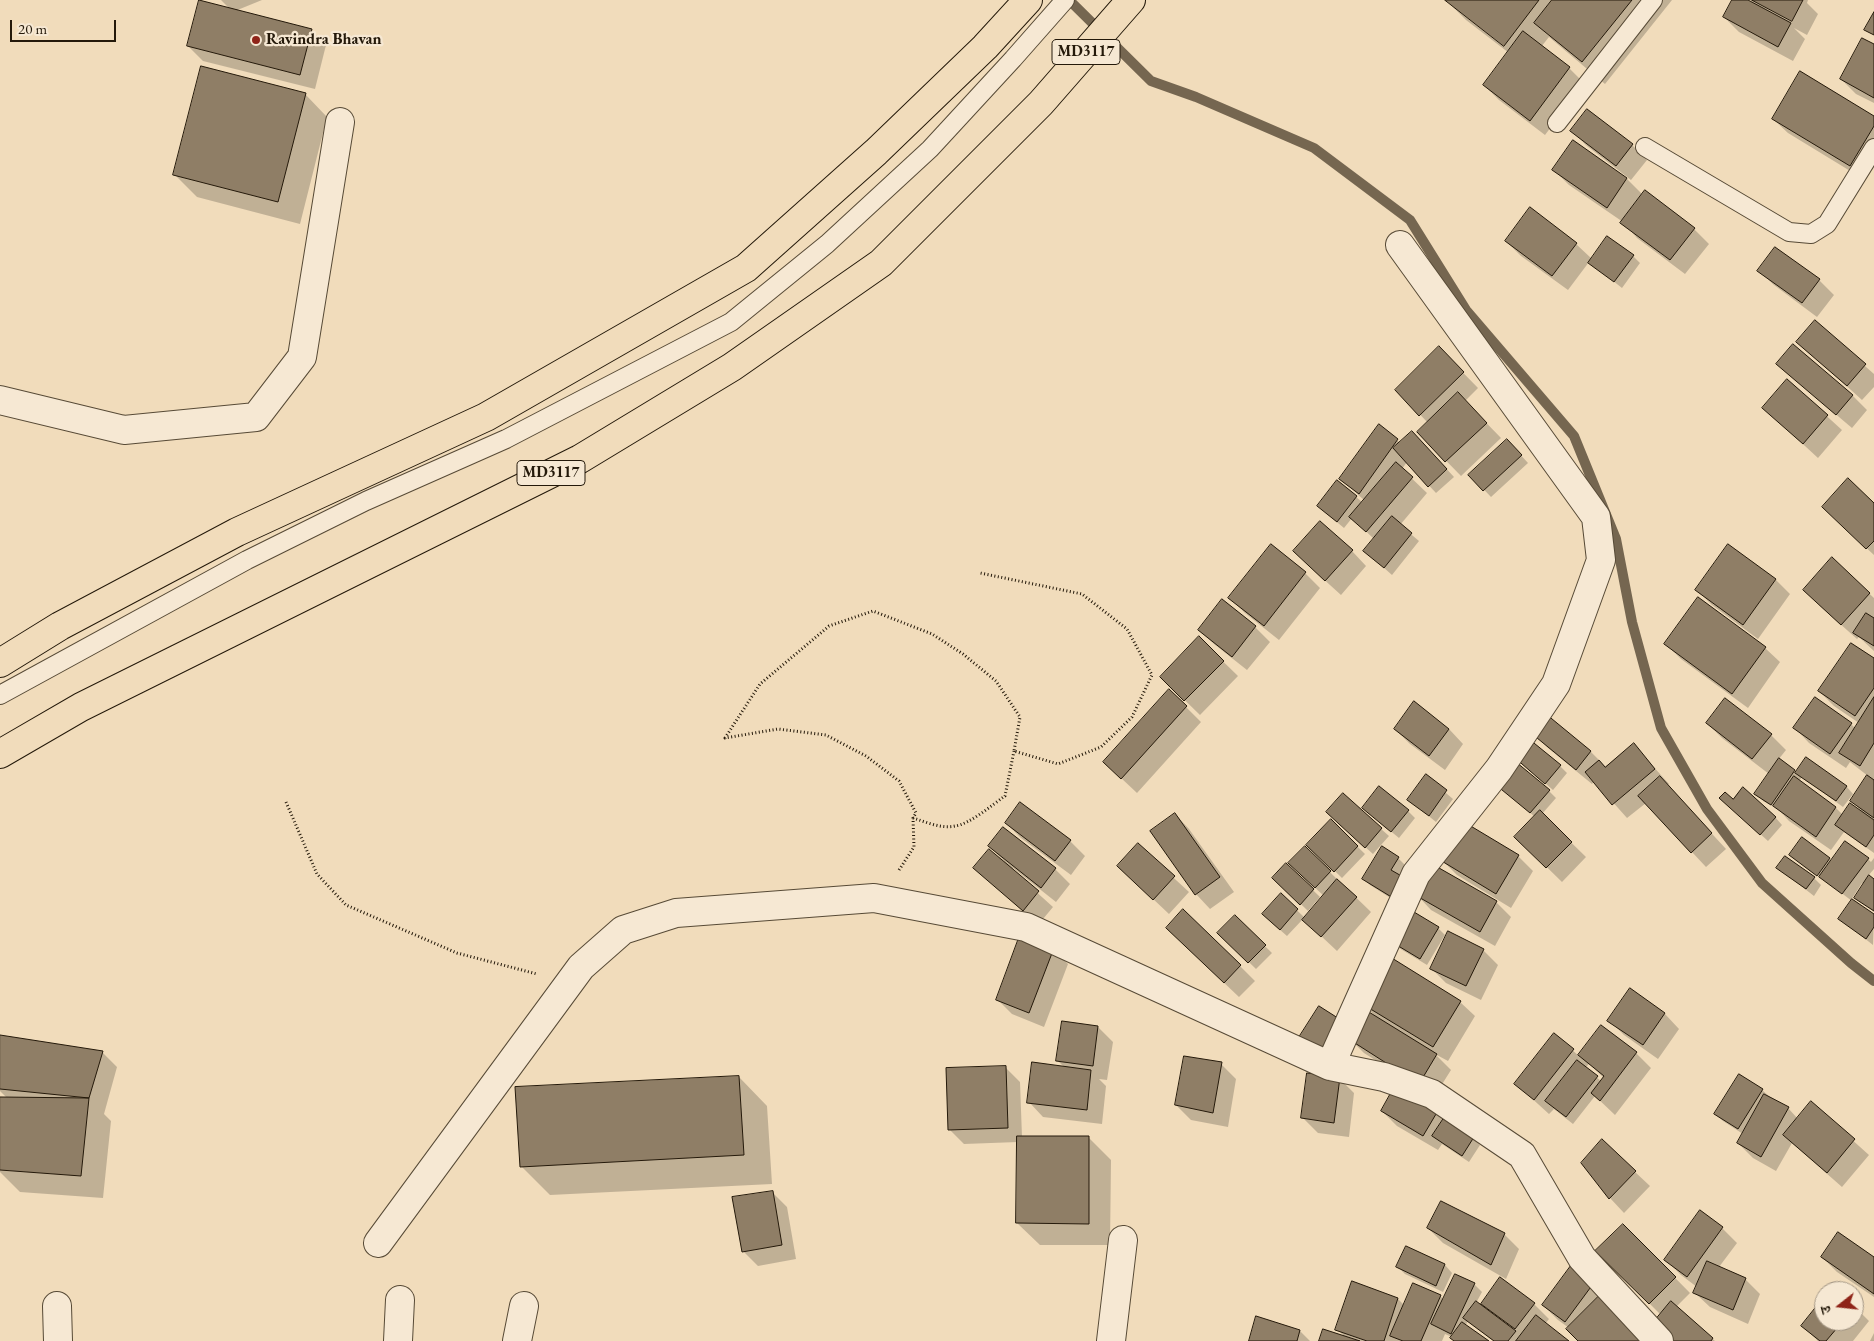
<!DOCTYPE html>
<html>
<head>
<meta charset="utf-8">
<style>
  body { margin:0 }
  #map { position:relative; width:1874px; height:1341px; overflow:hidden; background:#f1dcbb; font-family:"EB Garamond","Noto Serif Devanagari",serif }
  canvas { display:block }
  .north { position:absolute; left:1814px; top:1281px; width:50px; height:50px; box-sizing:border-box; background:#f6e8d3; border:1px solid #a29583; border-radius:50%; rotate:254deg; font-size:14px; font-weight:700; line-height:20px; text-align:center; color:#24190a }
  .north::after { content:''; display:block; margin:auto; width:18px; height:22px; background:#8f2418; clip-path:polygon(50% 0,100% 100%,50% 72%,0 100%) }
  .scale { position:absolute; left:10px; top:20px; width:106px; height:22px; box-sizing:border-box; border:2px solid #24190a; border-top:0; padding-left:6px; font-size:15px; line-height:18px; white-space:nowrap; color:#24190a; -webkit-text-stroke:4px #f6e8d3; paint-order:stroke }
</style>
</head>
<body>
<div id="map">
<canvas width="1874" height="1341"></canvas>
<div class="north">उ</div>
<div class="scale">20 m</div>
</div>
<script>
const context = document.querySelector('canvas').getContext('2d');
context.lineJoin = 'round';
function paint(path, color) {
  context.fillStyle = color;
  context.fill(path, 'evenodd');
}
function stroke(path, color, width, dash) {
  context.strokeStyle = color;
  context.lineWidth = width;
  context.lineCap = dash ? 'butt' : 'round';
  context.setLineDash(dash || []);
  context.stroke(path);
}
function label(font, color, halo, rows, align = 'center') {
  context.font = font + ' "EB Garamond",serif';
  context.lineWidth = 4.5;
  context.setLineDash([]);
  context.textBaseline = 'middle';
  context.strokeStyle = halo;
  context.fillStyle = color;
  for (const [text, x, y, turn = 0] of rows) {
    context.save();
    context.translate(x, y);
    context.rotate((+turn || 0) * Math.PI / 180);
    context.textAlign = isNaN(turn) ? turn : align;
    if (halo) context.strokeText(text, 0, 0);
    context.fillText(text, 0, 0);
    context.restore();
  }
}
paint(new Path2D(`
  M221 0H262L235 11 311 30 326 45 315 89 203 61 188 46 231 10Z
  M1446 0H1672L1605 84 1549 37 1541 47 1569 68 1584 83 1545 135 1499 100 1484 85 1509 53 1466 20Z
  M1733 0H1746L1753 3 1750 0H1808L1807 3 1818 14 1807 35 1794 28 1805 39 1793 61 1739 32 1724 17Z
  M1874 46V103L1856 94 1841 79Z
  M305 94 327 117 300 224 197 197 175 175Z
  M1874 117V165L1865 180 1788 133 1773 119Z
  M1572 131 1632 145 1647 160 1631 180 1587 146Z
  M1554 170 1625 177 1643 195 1694 229 1709 244 1685 274 1637 238 1623 222 1569 185Z
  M1506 241 1576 244 1592 259 1633 256 1640 263 1622 288 1589 262 1568 290 1521 256Z
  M1759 271 1819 280 1834 295 1817 317 1774 285Z
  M1815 322 1874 374V387L1862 400 1798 342Z
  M1439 348 1478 388 1465 401 1501 438 1461 476 1418 432 1428 423 1397 390Z
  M1778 364 1852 395 1867 410 1852 428 1793 378Z
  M1787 380 1842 430 1818 458 1779 422Z
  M1419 439 1454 477 1436 493 1407 462 1402 469 1427 493 1400 525 1419 541 1392 575 1365 551 1374 539 1352 518 1344 528 1326 513 1355 496 1363 503 1365 501 1341 479 1397 440 1400 443Z
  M1507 440 1528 463 1491 497 1470 475Z
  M1874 504V555L1838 522Z
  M1271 546 1305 573 1320 588 1279 640 1245 613 1230 598Z
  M1352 551 1366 566 1341 595 1309 566Z
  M1832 559 1874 598V651L1859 637 1857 639 1819 605Z
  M1775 579 1790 594 1758 639 1712 605 1697 590Z
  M1255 627 1270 642 1247 670 1214 644 1199 630Z
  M1199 638 1238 676 1200 715 1161 677Z
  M1666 644 1765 648 1780 662 1748 708 1681 659Z
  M1874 660V853L1844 832 1831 850 1789 821 1779 810 1763 801 1756 793 1769 774 1722 738 1707 723 1771 735 1786 750 1778 760 1796 773 1846 786 1853 794 1843 807 1802 777 1799 781 1836 808 1843 815 1860 811 1861 810 1851 801 1868 776 1850 762 1846 768 1809 743 1795 728 1851 724 1856 729 1859 723 1834 706 1819 691Z
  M1186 707 1201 722 1137 793 1120 777Z
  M1546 715 1591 752 1606 767 1633 744 1669 784 1667 785 1726 849 1706 867 1646 803 1627 818 1594 781 1592 784 1548 748 1533 733Z
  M1395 729H1449L1463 744 1445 770 1410 744Z
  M1515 757 1560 766 1567 773 1553 790Z
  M1426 776 1453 799 1436 822 1409 800Z
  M1498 785 1549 791 1556 798 1542 814 1586 857 1562 882 1516 837 1535 817Z
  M1343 795 1389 836 1373 854 1334 819Z
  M1733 801 1775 817 1782 825 1768 841 1728 805Z
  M1408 811 1415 818 1399 838 1371 815Z
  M1175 814 1189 829 1234 892 1210 909 1196 894Z
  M1331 821 1365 854 1342 878 1308 845Z
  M1006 823 1070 841 1085 856 1071 875 1021 838Z
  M1464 823 1518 856 1533 871 1511 908 1457 875 1442 860Z
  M1138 845 1189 892 1169 914 1134 881Z
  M989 846 1055 869 1070 884 1056 902 1013 868 1012 870 1053 907 1038 925 975 868 1004 861Z
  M1305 848 1371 912 1337 951 1303 919 1287 936 1271 922 1281 895 1305 918 1324 896 1297 871Z
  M1791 855 1829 859 1832 861 1868 859 1871 862 1874 858V869L1868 876 1874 880V912L1856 898 1864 885 1862 883 1851 900 1874 916 1873 945 1840 919 1852 901Z
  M1398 858 1405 865 1398 876 1400 904 1370 885 1363 878Z
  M1287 865 1320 897 1308 911 1274 878Z
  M1433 866 1496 902 1511 917 1495 946 1431 910 1417 895Z
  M1778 868 1814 878 1821 885 1814 896Z
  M1235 917 1272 953 1256 969 1219 933Z
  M1438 928 1445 935 1427 965 1399 948 1391 941Z
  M1182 943 1240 966 1255 981 1239 997Z
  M1053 949 1068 964 1044 1027 1012 1014 997 999Z
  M1483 950 1498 965 1481 1000 1446 983 1431 968Z
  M1630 990 1665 1014 1679 1029 1658 1059 1624 1035 1609 1020Z
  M1361 1002H1460L1475 1016 1448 1061 1435 1054 1451 1070 1434 1097 1364 1053 1349 1038 1376 1017Z
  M1098 1027 1113 1042 1107 1080 1099 1079 1106 1086 1102 1124 1043 1117 1029 1102 1065 1068 1057 1060Z
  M1555 1035 1579 1056 1636 1053 1651 1068 1615 1115 1595 1096 1573 1124 1554 1109 1549 1114 1516 1084ZM1589 1064 1604 1078 1601 1081 1585 1068Z
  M0 1036 102 1052 117 1067 104 1114 111 1121 103 1198 20 1192 0 1172V1099H8L0 1091Z
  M1221 1064 1236 1079 1228 1127 1191 1120 1176 1105Z
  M1005 1067 1020 1082 1022 1137 1089 1138 1111 1160 1110 1245H1040L1017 1223 1018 1142 964 1144 949 1129Z
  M739 1077 767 1106 772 1184 550 1195 521 1166Z
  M1339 1078 1354 1093 1349 1137 1318 1133 1303 1118Z
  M1762 1090 1770 1097 1788 1108 1798 1119 1811 1103 1869 1155 1842 1187 1792 1143 1776 1171 1753 1158 1738 1143 1743 1134 1723 1121 1715 1114Z
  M1438 1110 1480 1145 1469 1162 1442 1144 1438 1150 1397 1126 1382 1111Z
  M1602 1141 1650 1186 1624 1213 1610 1198Z
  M772 1192 787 1207 796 1259 758 1266 743 1251Z
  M1623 1225 1690 1293 1676 1307 1715 1341H1671L1661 1315 1597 1251Z
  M1428 1228 1504 1234 1519 1249 1506 1279 1443 1243Z
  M1722 1228 1737 1243 1719 1267 1745 1279 1760 1294 1748 1324 1710 1307 1695 1293 1697 1287 1681 1275 1666 1260Z
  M1407 1248 1445 1265 1452 1273 1443 1292 1405 1274 1398 1267Z
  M1822 1257 1874 1259V1297L1837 1272Z
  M1573 1265 1651 1341H1580L1569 1328 1558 1320 1543 1305Z
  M1455 1276 1474 1284 1482 1292 1476 1303 1491 1314 1492 1313 1483 1304H1534L1549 1319 1545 1324 1567 1341H1493L1468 1321 1465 1326 1486 1341H1455L1452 1337 1445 1334 1442 1341H1321L1345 1337 1337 1329 1398 1299 1405 1306 1440 1296 1444 1300Z
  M1824 1299V1321H1854V1306L1869 1321 1853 1341H1818L1803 1326Z
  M1300 1331 1310 1341H1250Z
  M1874 1333V1341H1870Z`), '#0003');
stroke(new Path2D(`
  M1069 0 1151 81 1196 97 1314 148 1410 220 1466 310 1574 436 1616 539 1632 622 1661 728 1707 809 1762 883 1851 963 1874 981`), '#756650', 10);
const building = new Path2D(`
  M199 0 312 29 300 75 187 46Z
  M1445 0H1539L1504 46Z
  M1552 0H1632L1582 62 1534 23Z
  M1732 0H1748L1791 23 1778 47 1723 17Z
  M1752 0H1803L1792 21Z
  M1874 12V35L1864 30Z
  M1523 31 1570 67 1530 121 1483 85Z
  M1862 38 1874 44V98L1840 79Z
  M201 66 306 93 278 202 173 175Z
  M1800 71 1874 116V126L1850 166 1772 119Z
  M1587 109 1633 144 1616 166 1570 131Z
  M1573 140 1627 178 1607 208 1552 170Z
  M1645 190 1695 228 1670 260 1620 223Z
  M1530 207 1577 243 1552 276 1505 241Z
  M1607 236 1634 255 1614 282 1588 263Z
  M1775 247 1820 279 1802 303 1757 271Z
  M1815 320 1866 364 1847 386 1796 342Z
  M1793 344 1853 395 1836 415 1776 364Z
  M1439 346 1464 372 1419 416 1395 390Z
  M1787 379 1828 415 1803 444 1762 408Z
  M1458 392 1487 423 1445 462 1417 432Z
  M1379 424 1398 439 1359 494 1339 479Z
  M1412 431 1447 469 1428 487 1393 448Z
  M1507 439 1522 455 1483 491 1468 475Z
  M1396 462 1413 477 1366 532 1349 517Z
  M1848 478 1874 503V541L1866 549 1822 507Z
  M1337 480 1357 496 1337 522 1317 506Z
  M1392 516 1412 533 1384 568 1363 551Z
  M1320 521 1353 550 1325 581 1293 551Z
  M1271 544 1306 572 1264 626 1228 598Z
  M1728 544 1776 579 1743 625 1695 590Z
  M1832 557 1870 593 1841 625 1803 590Z
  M1698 597 1766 647 1732 694 1664 644Z
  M1222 599 1256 626 1232 657 1198 630Z
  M1866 613 1874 618V646L1853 633Z
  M1199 636 1224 661 1184 701 1160 677Z
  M1851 643 1874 658V688L1855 716 1818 691Z
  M1169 689 1187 706 1121 779 1103 762Z
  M1815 697 1852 723 1830 754 1793 728Z
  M1874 697V743L1860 766 1839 753Z
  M1725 698 1772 734 1752 759 1706 723Z
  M1414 701 1449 729 1429 756 1394 729Z
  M1546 714 1591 751 1576 770 1531 733Z
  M1529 739 1561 765 1545 784 1514 757Z
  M1634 743 1655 769 1612 805 1585 772 1599 760 1605 767Z
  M1806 757 1847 786 1836 801 1795 773Z
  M1779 758 1795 770 1771 805 1754 794Z
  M1516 762 1550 790 1530 813 1496 785Z
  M1426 774 1447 790 1429 816 1407 800Z
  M1867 775 1874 780V818L1850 801Z
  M1660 776 1712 833 1691 853 1638 796Z
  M1794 776 1836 807 1816 837 1773 806Z
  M1379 786 1409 810 1391 832 1362 808Z
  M1743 787 1776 817 1760 835 1719 798 1725 792 1733 799Z
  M1343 793 1382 828 1365 848 1326 812Z
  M1020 802 1071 840 1055 861 1005 823Z
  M1850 803 1874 820V835L1866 847 1835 825Z
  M1540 810 1572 842 1546 868 1514 837Z
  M1175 813 1220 877 1195 895 1150 831Z
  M1331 819 1358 846 1334 872 1306 845Z
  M1464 822 1519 855 1496 894 1440 860Z
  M1003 827 1056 868 1041 888 988 846Z
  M1802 837 1830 858 1817 876 1789 855Z
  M1845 841 1869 858 1842 894 1819 877Z
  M1138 843 1175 876 1153 900 1117 866Z
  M1305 846 1331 871 1315 888 1288 863Z
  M1382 846 1399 857 1391 870 1405 878 1393 898 1362 879Z
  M989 849 1039 891 1023 911 973 868Z
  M1785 856 1815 877 1806 889 1776 868Z
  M1286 863 1314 889 1300 905 1272 878Z
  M1432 864 1497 901 1480 932 1415 895Z
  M1869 875 1874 879V911L1854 898Z
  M1337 879 1357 897 1321 937 1302 920Z
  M1281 893 1298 909 1280 930 1262 914Z
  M1852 899 1874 914V927L1866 939 1838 919Z
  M1183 909 1241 965 1224 983 1166 928Z
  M1409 909 1439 927 1420 959 1390 941Z
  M1235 915 1266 945 1248 963 1217 933Z
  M1448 931 1484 949 1466 986 1430 969Z
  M1020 935 1054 948 1029 1013 996 1000Z
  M1387 955 1461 1001 1433 1047 1359 1002Z
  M1630 988 1665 1013 1643 1045 1607 1021Z
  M1319 1006 1341 1020 1318 1056 1296 1042Z
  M1364 1009 1437 1054 1419 1084 1347 1038Z
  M1062 1021 1098 1026 1093 1066 1056 1061Z
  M1601 1025 1637 1052 1600 1101 1591 1093 1604 1076 1578 1055Z
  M1554 1033 1574 1049 1534 1100 1514 1084Z
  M0 1035 103 1051 89 1098 0 1089Z
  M1184 1056 1222 1062 1213 1113 1175 1105Z
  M1577 1060 1598 1076 1566 1117 1545 1101Z
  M1032 1062 1091 1070 1087 1110 1027 1103Z
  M1006 1066 1008 1128 948 1130 946 1068Z
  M1307 1073 1340 1077 1334 1123 1301 1118Z
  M1739 1074 1763 1089 1738 1129 1714 1114Z
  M739 1076 744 1155 520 1167 515 1087Z
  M1396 1084 1439 1109 1423 1136 1381 1111Z
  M1764 1094 1789 1107 1761 1157 1737 1143Z
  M0 1097 89 1098 81 1176 0 1170Z
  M1811 1101 1855 1139 1827 1173 1783 1135Z
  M1444 1118 1474 1137 1462 1156 1432 1136Z
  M1017 1136H1089V1224L1016 1223Z
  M1602 1139 1636 1171 1609 1199 1581 1163Z
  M773 1191 782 1245 742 1252 732 1197Z
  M1441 1201 1505 1233 1491 1265 1427 1228Z
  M1700 1210 1723 1227 1687 1277 1664 1260Z
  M1623 1224 1676 1277 1649 1304 1595 1251Z
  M1838 1232 1874 1257V1294L1821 1257Z
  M1406 1246 1445 1264 1436 1286 1396 1267Z
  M1707 1261 1746 1278 1733 1310 1693 1293Z
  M1573 1263 1596 1280 1565 1322 1542 1305Z
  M1455 1274 1475 1283 1451 1334 1431 1324Z
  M1500 1277 1535 1303 1515 1329 1481 1304Z
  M1352 1281 1398 1298 1384 1341H1367L1335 1330Z
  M1413 1283 1441 1295 1421 1341H1403L1390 1336Z
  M1603 1292 1648 1341H1578L1566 1329Z
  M1824 1297V1321H1843L1826 1341H1820L1801 1326Z
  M1476 1301 1516 1331 1508 1341H1494L1463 1318Z
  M1671 1301 1713 1338 1711 1341H1672L1652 1324Z
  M1536 1315 1569 1341H1516Z
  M1256 1316 1300 1330 1297 1341H1249Z
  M1462 1322 1489 1341H1454L1450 1338Z
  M1323 1329 1360 1341H1319Z`);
paint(building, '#8f7e66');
stroke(building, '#24190a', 1);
const lane = new Path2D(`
  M1557 123 1653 0
  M1645 147 1789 232 1811 234 1827 224 1874 148
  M0 695 247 560 366 501 506 439 731 322 827 244 930 149 1013 59 1065 0`);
const street = new Path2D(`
  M0 400 124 430 256 417 302 357 340 122
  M1330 1066 1416 874 1499 769 1556 684 1601 560 1596 517 1400 245
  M378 1243 581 967 623 930 676 913 874 898 1026 927 1330 1066 1384 1077 1432 1094 1522 1155 1582 1258 1659 1341
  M57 1306 58 1341
  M398 1341 400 1300
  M517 1341 524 1306
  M1111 1341 1123 1240`);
const primary = new Path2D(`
  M0 663 60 626 237 532 486 417 746 268 876 152 985 47 1028 0
  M0 754 81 707 580 459 732 367 881 263 1041 103 1131 0`);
stroke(lane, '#574a36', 20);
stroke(street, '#574a36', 30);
stroke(primary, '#24190a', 30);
stroke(new Path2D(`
  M286 802 317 874 346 905 457 953 537 974
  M913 818C926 822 941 829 955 826 970 824 992 805 1005 796L1014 751
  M899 870 914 847 913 818 916 813 899 781 866 756 826 735 778 729 725 738 760 684 829 626 873 611 932 634 963 654 996 681 1020 717 1014 751 1058 764 1101 747 1132 717 1152 675 1127 629 1082 594 980 573`), '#24190a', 3, [1, 2.5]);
stroke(lane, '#f6e8d3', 18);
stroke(street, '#f6e8d3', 28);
stroke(primary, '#f1dcbb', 28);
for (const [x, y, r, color] of [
  [256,40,5,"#8f2418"]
]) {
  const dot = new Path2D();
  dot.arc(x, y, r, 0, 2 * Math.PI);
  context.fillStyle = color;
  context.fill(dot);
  stroke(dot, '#f6e8d3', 2);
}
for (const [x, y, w] of [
  [1086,52,68],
  [551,473,68]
]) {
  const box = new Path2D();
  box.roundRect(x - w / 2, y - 12.5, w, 25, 4);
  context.fillStyle = '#f6e8d3';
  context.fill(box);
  stroke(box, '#24190a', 1);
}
label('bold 15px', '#24190a', null, [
  ["MD3117",1086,52],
  ["MD3117",551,473]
]);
label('bold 16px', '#24190a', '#f6e8d3', [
  ["Ravindra Bhavan",266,40]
], 'left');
</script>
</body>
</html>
